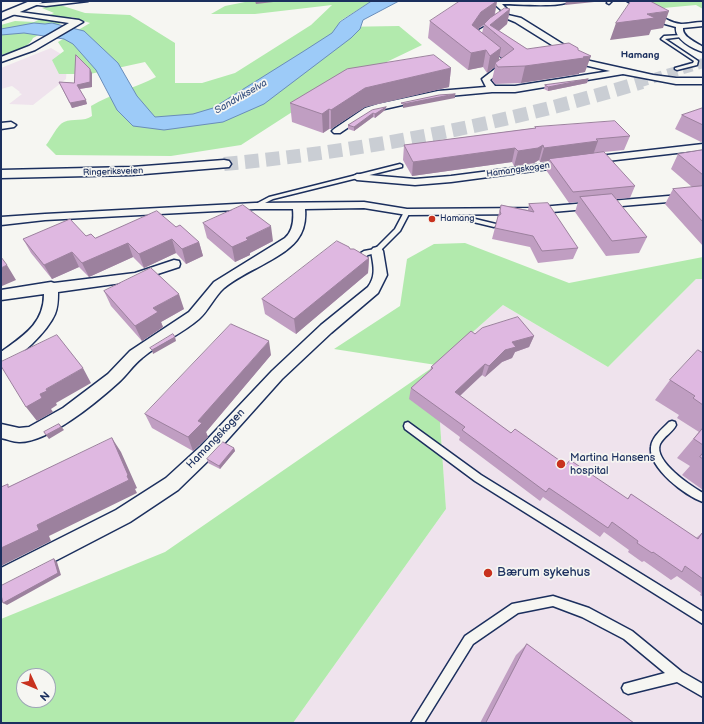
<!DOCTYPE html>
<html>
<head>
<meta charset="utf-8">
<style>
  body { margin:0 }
  #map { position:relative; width:704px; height:724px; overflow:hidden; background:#f6f6f2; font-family:"Balsamiq Sans",sans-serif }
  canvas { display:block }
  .frame { position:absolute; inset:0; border:2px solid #1b2f5e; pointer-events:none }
  .north { position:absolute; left:16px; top:668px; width:40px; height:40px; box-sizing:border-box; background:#f6f6f2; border:1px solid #9ea6b7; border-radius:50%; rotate:134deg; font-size:11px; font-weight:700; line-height:16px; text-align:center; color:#1b2f5e }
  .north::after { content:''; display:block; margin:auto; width:14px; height:18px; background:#c8321e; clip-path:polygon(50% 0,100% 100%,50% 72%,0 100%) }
</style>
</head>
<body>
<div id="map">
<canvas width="704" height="724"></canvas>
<div class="frame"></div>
<div class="north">N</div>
</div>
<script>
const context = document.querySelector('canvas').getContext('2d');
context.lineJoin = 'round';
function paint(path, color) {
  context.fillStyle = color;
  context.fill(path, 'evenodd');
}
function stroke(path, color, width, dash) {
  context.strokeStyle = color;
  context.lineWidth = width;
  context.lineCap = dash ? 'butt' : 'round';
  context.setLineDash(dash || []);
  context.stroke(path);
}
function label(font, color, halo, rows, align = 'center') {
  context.font = font + ' "Balsamiq Sans",sans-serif';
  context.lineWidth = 3.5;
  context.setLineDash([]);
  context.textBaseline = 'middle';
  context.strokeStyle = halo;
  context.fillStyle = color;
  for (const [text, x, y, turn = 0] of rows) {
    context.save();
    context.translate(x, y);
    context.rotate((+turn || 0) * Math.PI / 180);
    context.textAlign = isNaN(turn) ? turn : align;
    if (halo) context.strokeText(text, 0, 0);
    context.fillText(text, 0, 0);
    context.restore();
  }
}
paint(new Path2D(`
  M51 48 61 54 67 65 66 79 33 105 9 104 22 94 19 93 20 92 12 86 1 89V68Z
  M696 279H703V723H293L446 509 436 365 503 305 608 367Z`), '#efe3ed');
paint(new Path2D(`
  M250 1H372L340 21 338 27 399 26 422 45 320 94 241 145 171 156 56 155 46 145C51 139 57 125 64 122 73 118 84 122 92 116L91 106C111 94 135 88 156 77L145 62 90 74H59L52 60 64 51 58 42 90 23 72 17 33 38C29 48 11 52 1 55V25L15 21 34 22 54 13 42 8 60 5 85 13 130 15 175 43V83H202L235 73 311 25 332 5 255 14H211L225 6Z
  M637 1H703V9L696 5 652 9Z
  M465 243 569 283 703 257V279H696L608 367 503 305 436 365 446 509 293 723H1V619L165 552 436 365 334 349 400 306 407 259 434 244ZM24 676H48V700H24Z`), '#b2eaad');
const water = new Path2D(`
  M372 1H399L363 20 360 29 351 38 264 104 223 122 164 130 133 126 117 110 96 70 73 44 64 39 24 33 1 35V29L34 23 45 24 52 23 84 31 118 63 137 96 155 117 193 114 213 108 304 51 332 33 340 22Z`);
paint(water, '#9dcbf8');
stroke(water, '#698dba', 1);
stroke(new Path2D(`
  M638 83 703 63`), '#caced4', 10, [10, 5.5]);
stroke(new Path2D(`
  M224 164C366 151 505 124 642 82`), '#caced4', 14, [14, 7]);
const lane = new Path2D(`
  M75 1H88L46 6 30 4Z
  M608 1H612L609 4 607 3Z
  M682 35 681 37 665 39 698 61 697 65 677 70 675 69V68L693 63 694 61 661 39 664 36Z
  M400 164 402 165V167L273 199 255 208 252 206 269 197Z
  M407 210 410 212 400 231 379 252 368 255 357 262H353V258L364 251 375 249 395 229 404 212Z
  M442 211 496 224 497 225 494 227 440 214V212Z
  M672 421 675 422 676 425C673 432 664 436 660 444 653 461 691 486 703 493V502C686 496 648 468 651 447 652 437 662 429 669 422Z
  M408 422 481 475 703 612V624L475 481 405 429 404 426 405 423Z
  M553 596 589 608 632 631 682 672 703 684V697L677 682 628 694 624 692 622 688 624 684 665 673 624 639 582 617 553 606 518 613 473 644 424 723H411L465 636 512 604Z`);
const street = new Path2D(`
  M491 1H570C561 8 516 4 502 4L507 9 508 15 521 18 590 61 653 75 676 78H703V84H676L623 74 515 92H492L438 97 371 112 340 133H334L332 131 334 129 365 108 378 104 438 91 486 87 482 79 500 65 471 41 479 30 500 18 504 20 503 22 484 33 479 40 509 65 490 80 495 86H515L610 71 584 65 515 22 503 17 501 10Z
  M627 1C647 1 661 22 681 24 688 24 696 22 703 22V26L683 28C682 37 696 42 703 47V52C693 49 674 39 676 27L665 24Z
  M12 11 79 20 83 22 35 50 1 62V57L29 46 69 23 10 14 9 13Z
  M11 122 16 125 14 127 1 129V123Z
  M703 144V150L590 163 585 160 590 157Z
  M567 161 572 164 571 166 451 182 415 185 357 180 352 177 357 174 415 179 451 176Z
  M703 193V199L529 214 407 215 364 208 305 209C306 220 304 231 297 240 281 260 244 271 224 288 214 297 209 310 199 319 182 334 159 343 142 358 133 365 127 375 119 382 98 401 48 443 19 442 13 442 7 439 1 438V424L19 428 29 427 63 408 108 374 130 351 189 312 214 282 285 238C293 231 294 220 293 209H255L45 220 1 225V217L45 214 255 203 364 202 407 209 529 208Z
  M377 247 381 248 383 251 387 275 378 293 331 333 282 379 213 456 178 490 130 522 1 589V568L116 510 166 478 201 446 272 371 321 325 368 287C377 275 373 264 371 251L373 248Z
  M174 260 179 261 180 264 179 267 136 281 58 292C58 299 58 307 55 314 48 331 18 360 1 366V352C23 336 44 324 44 294L1 300V290L51 282 54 283 135 273Z`);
const secondary = new Path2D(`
  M30 1H43L41 3 1 20V13Z
  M224 160 229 161 231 164 229 167 132 175 1 178V170L132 167Z`);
stroke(lane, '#1b2f5e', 3);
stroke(street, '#1b2f5e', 3);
stroke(secondary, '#1b2f5e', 3);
paint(lane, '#f6f6f2');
paint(street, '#f6f6f2');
paint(secondary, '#f6f6f2');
paint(new Path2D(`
  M497 1 495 14 510 9 507 24 499 31 527 49 585 72 579 73V74L521 83 495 84 492 80 495 67 487 73 483 67 468 70 428 38 430 21ZM484 25 482 33 478 29ZM499 56 502 58 498 61Z
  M451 68 449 87 365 107 331 129H329L323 133 292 122 290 103Z
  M92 73V87L80 89 87 104 72 108 59 82 74 83Z
  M588 79 587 83 548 91 544 89 545 85Z
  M386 107 385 110 375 118 373 117 354 131 348 129V125Z
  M703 108V141L701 142 675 129 682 115Z
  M535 127 630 136 624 150 594 153 635 186 630 198 616 199 647 237 639 253 606 256 575 212 578 202 569 203 546 170 549 161 540 162 539 160 534 163 514 166 512 162 412 176 403 160 404 145 535 128Z
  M703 150V246L665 204 673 189 692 187 671 169 678 154Z
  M529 204 578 248 573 259 538 263 530 247 492 239 501 205 528 210Z
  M203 223 273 241 250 253V255L235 262 207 238Z
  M176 227 199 242 203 256 186 264 176 253 144 268 133 257 89 277 79 267 52 279 31 253 23 239 86 236 95 238Z
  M350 249 369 258 368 273 296 334 265 314 262 299Z
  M104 291 184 309 161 322 163 327 142 341 111 306Z
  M475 334 534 336 529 347 515 352 512 358 502 362 485 377 482 375 460 396 511 433 566 465 627 499 631 494 696 538 702 533 703 534V597L700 595 701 593 677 576 671 580 644 561 642 562 628 552 629 550 604 532 600 537 543 497 540 501 459 440 460 437 409 399 411 388 430 372 431 367Z
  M703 353V490L682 475 690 466 677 458 699 432 677 418 679 415 655 400 670 380Z
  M271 355 206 432 208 437 193 451 152 428 145 414Z
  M234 448 235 451 220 469 208 463 207 459Z
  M527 644 634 723H480L516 655Z`), '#c09ec2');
paint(new Path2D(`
  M255 1H282L256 4Z
  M497 1 494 17 479 28 470 41 472 25 481 12Z
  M566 1H604L565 5Z
  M510 9 507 24 495 34 490 25Z
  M669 11 663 28 651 30 649 35 610 40 616 23 647 14Z
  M501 48 498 65 495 63V67L487 73 490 56Z
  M486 50 483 67 468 70 471 53Z
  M591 56 585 72 579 73V74L521 83 525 66Z
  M451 68 449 87 365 107 331 129V110L365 88Z
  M90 69 92 73V87L79 89 77 85Z
  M588 79 587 83 548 91V87Z
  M455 94V98L403 108V104Z
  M86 100 87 104 72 108 70 103Z
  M386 107 385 110 375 118V114Z
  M329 109V129L323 133 322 114Z
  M373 113V117L354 131V127Z
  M598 141 593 155 549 159V161L540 162 544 148Z
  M543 145 539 160 534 163 514 166 518 151Z
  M515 148 512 162 412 176 413 162Z
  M271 226 273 241 250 253V255L235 262 232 247 246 238Z
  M172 239 176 253 144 268 139 254Z
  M199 242 203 256 186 264 182 249Z
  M128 243 133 257 89 277 82 263Z
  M72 252 79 267 52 279 44 265Z
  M369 258 368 273 296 334 294 319Z
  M7 265 16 280 2 286 1 284V268Z
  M179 294 184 309 161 322 163 327 142 341 135 326 153 308Z
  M534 336 529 347 515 352 512 358 502 362 485 377 489 366 512 342Z
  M175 337 176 341 153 354 152 350Z
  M269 341 271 355 206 432 208 437 193 451 188 437 198 421Z
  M485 364 482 375 452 403 455 392Z
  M83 368 91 383 56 403 57 405 51 409 53 412 37 421 26 407 40 394 46 389Z
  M59 424 64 430 49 439 46 435Z
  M112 438 121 452 137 488 135 489 137 493 49 536 51 541 1 566V548Z
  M234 448 235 451 220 469 219 466Z
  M54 559 57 562 61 575 7 605 3 603Z`), '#9c819e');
const building = new Path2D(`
  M460 1H497L481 12 472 25 501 48 490 56 486 50 471 53 430 21Z
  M631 1H650L669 11 647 14 655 18 616 23Z
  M505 8 510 9 490 25 527 49 569 43 578 48V50L591 56 583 57 584 58 525 66 498 67 495 63 514 49 484 24 490 18Z
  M76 55 90 69V82L77 85 86 100 70 103 59 82 74 83Z
  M434 55 451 68 365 88 331 110 329 109 322 114 290 103 347 69Z
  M588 79 548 87 545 85Z
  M455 94 403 104 401 103 439 95Z
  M386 107 375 114 373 113 354 127 348 125 372 110Z
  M703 108V125L682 115Z
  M615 121 630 136 596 139 598 141 544 148 543 145 538 148 518 151 515 148 413 162 404 145 536 128 535 127Z
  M703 150V175L678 154Z
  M604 152 635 186 573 192 549 159Z
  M703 186V222L673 189Z
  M612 194 647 237 612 241 580 197Z
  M548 203 578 248 542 251 533 236 495 228 498 216 501 214 500 211 501 205 534 212 529 204Z
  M243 205 271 226 246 238 248 240 232 247 203 223Z
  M157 211 176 227 180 225 199 242 182 249 172 239 139 254 128 243 82 263 72 252 44 265 23 239 70 219 86 236 91 234 95 238Z
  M337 241 349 247 350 249H354L369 258 294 319 262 299Z
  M1 257 7 265 1 268Z
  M151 268 179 294 153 308 158 312 135 326 104 291Z
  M518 317 534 336 512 342 516 347 505 350 489 366 485 364 455 392 511 433 515 429 566 465 570 460 628 499 631 494 698 539 702 533 703 534V579L685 566 682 572 653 552 652 553 637 543 638 541 612 522 608 528 549 488 546 492 462 430 465 427 411 388 433 368 431 367 471 331 475 334 482 328Z
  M231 324 269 341 198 421 202 423 188 437 145 414Z
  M173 334 175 337 152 350 150 348Z
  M57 335 83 368 46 389 47 391 40 394 42 398 26 407 1 366V362Z
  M698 350 703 353V405L693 398 695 396 670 380Z
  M59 424 61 427 46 435 44 432Z
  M703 428V445L694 439Z
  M112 438 128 475 127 476 129 480 37 525 39 530 1 548V487L8 484V487Z
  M223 442 234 448 219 466 207 459Z
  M703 453V459L700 457Z
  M54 559 58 573 3 603 1 595V586Z
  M527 644 634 723H486Z`);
paint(building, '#dfb8e1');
stroke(building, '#9c819e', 1);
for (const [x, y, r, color] of [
  [432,219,4,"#c8321e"],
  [561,464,5,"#c8321e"],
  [488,573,5,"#c8321e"]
]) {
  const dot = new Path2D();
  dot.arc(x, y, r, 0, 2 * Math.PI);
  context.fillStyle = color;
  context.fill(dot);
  stroke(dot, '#f6f6f2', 1.5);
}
label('9px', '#1b2f5e', '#f6f6f2', [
  ["Hamangskogen",518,170,-8],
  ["Ringeriksveien",113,172,-2]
]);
label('9px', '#1b2f5e', '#f6f6f2', [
  ["Hamang",440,219]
], 'left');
label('bold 10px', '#1b2f5e', '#f6f6f2', [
  ["Hamang",640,55]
]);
label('italic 10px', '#3c5684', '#f6f6f2', [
  ["Sandvikselva",241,97,-30]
]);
label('11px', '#1b2f5e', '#f6f6f2', [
  ["Hamangskogen",216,439,-46]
]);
label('11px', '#1b2f5e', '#f6f6f2', [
  ["Martina Hansens",570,458],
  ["hospital",570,471]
], 'left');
label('13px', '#1b2f5e', '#f6f6f2', [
  ["Bærum sykehus",497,573]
], 'left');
</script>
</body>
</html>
